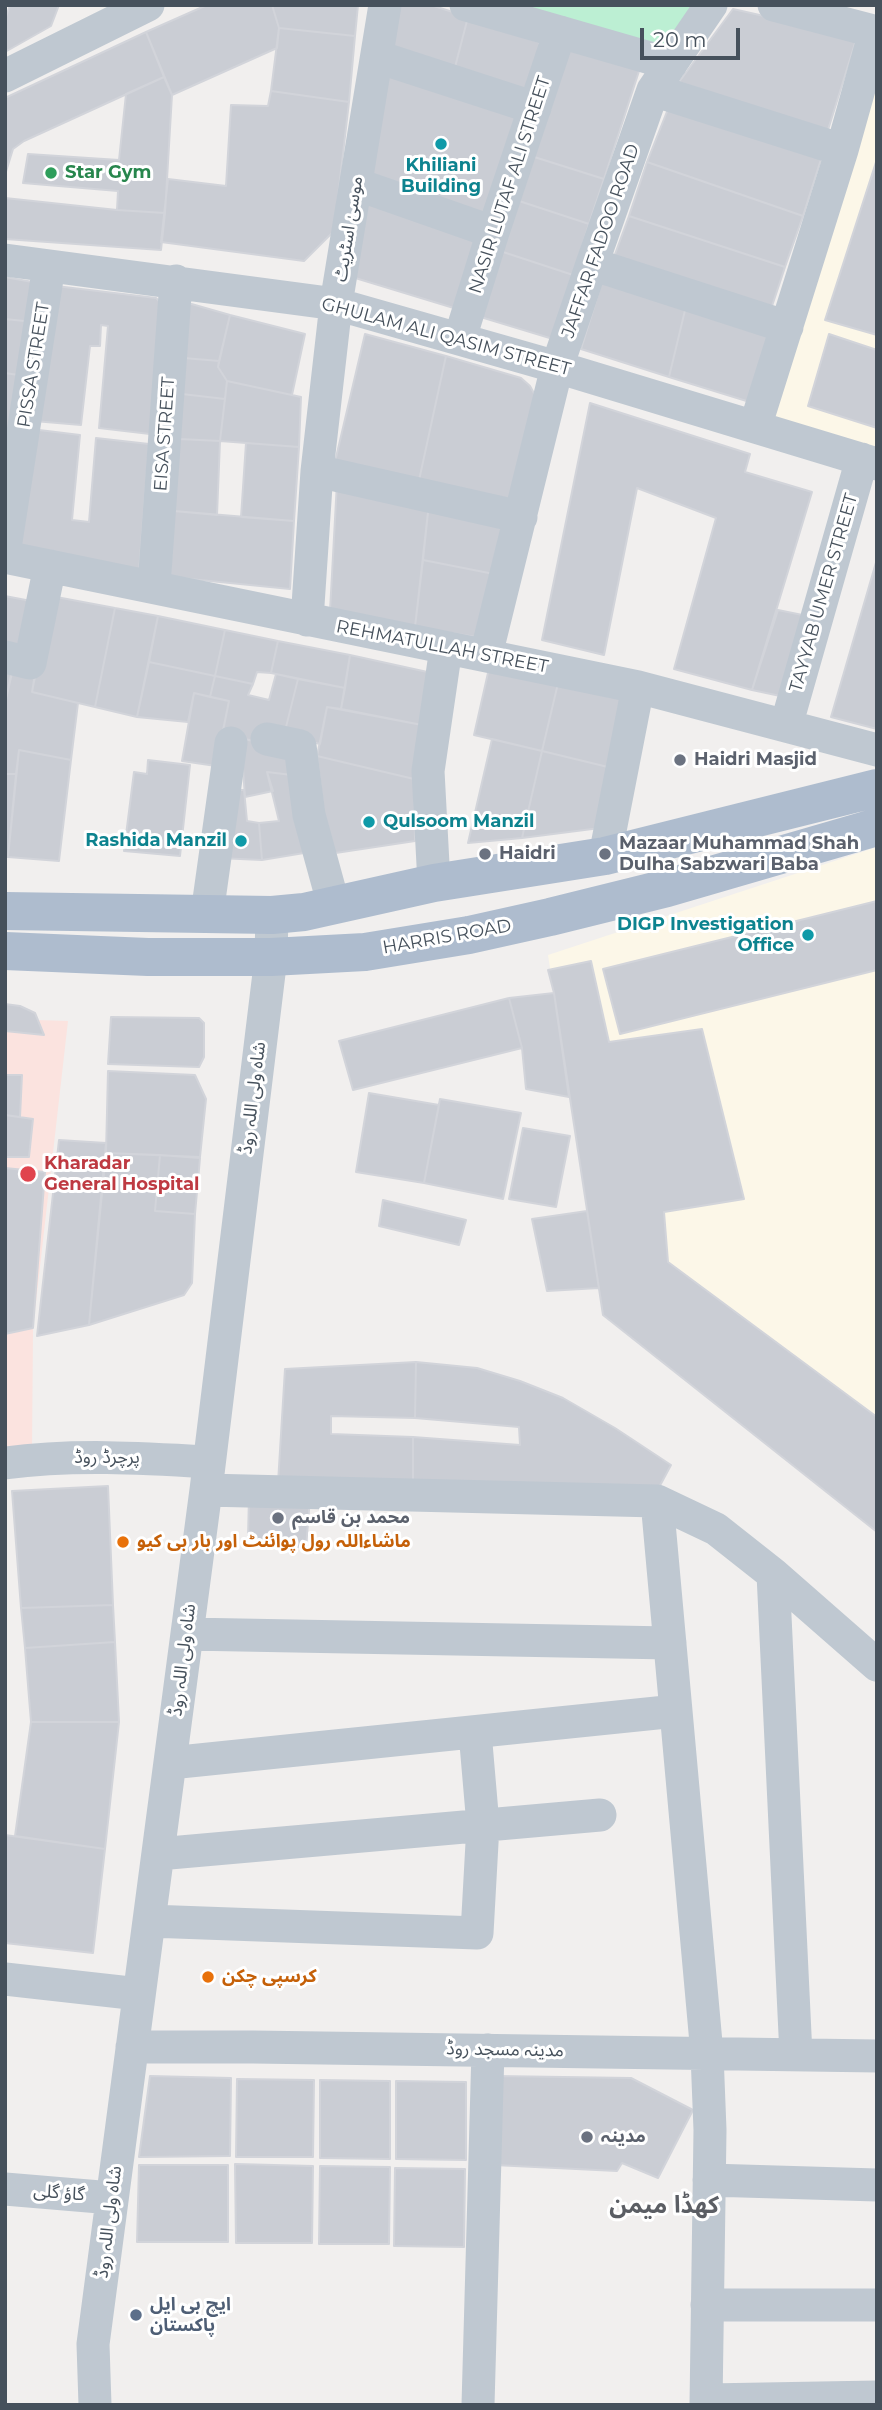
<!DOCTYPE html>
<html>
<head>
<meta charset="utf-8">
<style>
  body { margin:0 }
  #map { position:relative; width:882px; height:2410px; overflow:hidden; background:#f1efee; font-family:Montserrat,sans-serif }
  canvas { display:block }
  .frame { position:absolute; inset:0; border:7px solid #46515c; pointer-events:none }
  .scale { position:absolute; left:640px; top:28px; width:100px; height:32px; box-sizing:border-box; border:4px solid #46515c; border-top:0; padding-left:9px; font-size:21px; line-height:24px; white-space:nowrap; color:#46515c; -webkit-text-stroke:5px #fff; paint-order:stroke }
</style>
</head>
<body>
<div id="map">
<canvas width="882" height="2410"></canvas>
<div class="frame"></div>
<div class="scale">20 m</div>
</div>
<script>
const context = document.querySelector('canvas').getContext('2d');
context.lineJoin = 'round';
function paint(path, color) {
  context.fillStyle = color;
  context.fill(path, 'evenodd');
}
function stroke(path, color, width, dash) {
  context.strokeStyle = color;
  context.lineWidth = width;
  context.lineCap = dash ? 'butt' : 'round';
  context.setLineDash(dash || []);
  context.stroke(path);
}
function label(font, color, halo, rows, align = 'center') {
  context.font = font + ' Montserrat,"Noto Sans Arabic",sans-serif';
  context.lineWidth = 6;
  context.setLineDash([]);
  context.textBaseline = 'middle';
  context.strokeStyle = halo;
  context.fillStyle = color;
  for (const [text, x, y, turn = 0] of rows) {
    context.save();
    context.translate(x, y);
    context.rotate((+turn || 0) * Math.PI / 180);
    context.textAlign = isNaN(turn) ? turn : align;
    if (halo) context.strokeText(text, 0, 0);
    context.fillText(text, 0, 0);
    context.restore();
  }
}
paint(new Path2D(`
  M877 40V464L755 427Z
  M877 847V1532L603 1315 548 955Z`), '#fcf7e8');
paint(new Path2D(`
  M5 1019 68 1021 33 1328 32 1452 5 1455Z`), '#fbe3df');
paint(new Path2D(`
  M457 5H711L665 73Z`), '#bcefd3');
const building = new Path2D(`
  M10 5H59L51 26 5 52V20Z
  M207 5H272L279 28 277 48 172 95 146 32Z
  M272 5H358L355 36 279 28Z
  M394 5H431L468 17 454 71 387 51Z
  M733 9 857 37 827 133 679 82Z
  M468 17 539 42 541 48 528 92 454 71Z
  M279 28 355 36 349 102 271 91Z
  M146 32 164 77 24 141 13 149 5 175V98Z
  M567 41 641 65 604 179 528 155Z
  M384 68 522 109 487 222 365 179Z
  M164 77 172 95 165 213 117 210 118 191 23 183 28 154 119 160 126 94Z
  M271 91 349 102 334 231 304 261 161 242 168 179 226 186 231 105 268 106Z
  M668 109 822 156 803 216 647 162Z
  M528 155 604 179 589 224 513 199Z
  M877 159V335L825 320Z
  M647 162 803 216 785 267 629 216Z
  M366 196 480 236 457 309 352 277Z
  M5 198 117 210 165 213 161 250 5 239Z
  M513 199 589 224 573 275 497 250Z
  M629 216 785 267 771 309 614 257Z
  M497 250 573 275 553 339 474 315Z
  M604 275 687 302 669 377 581 349Z
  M5 277 38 283 34 322 5 319Z
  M56 286 156 298 161 303 150 434 99 428 108 326 101 325 100 346H90L81 425 34 421Z
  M687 302 774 331 753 403 669 377Z
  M188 303 230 315 219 361 184 358Z
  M230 315 305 334 292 395 227 381 218 367Z
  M5 319 34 322 25 376 5 373Z
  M365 334 446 356 418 485 334 466Z
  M829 334 877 350V428L808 406Z
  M446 356 521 378 530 386 535 395 510 506 418 485Z
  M184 358 219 361 218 367 227 381 225 399 182 394Z
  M5 373 25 376 5 459Z
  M227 381 301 397 299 447 220 441Z
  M182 394 225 399 220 441 179 439Z
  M590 403 750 454 745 472 812 492 752 690 674 669 716 518 637 488 604 655 542 640Z
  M31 429 80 435 72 520 89 522 96 438 149 444 139 572 12 548Z
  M179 439 220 441 217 515 174 511Z
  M246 443 299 447 294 521 241 517Z
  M337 482 429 503 415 627 330 611Z
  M429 503 509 531 499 575 423 560Z
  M174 511 294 521 290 589 170 577Z
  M877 559V729L831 717Z
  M423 560 499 575 482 638 415 627Z
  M5 596 31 601 20 657 5 653Z
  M51 596 115 608 95 707 32 692Z
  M115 608 158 616 137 717 95 707Z
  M778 610 822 619 799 700 752 690Z
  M158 616 225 630 215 676 149 662Z
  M225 630 278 641 271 673 257 672 253 684 215 676Z
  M278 641 350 655 345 688 271 673Z
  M350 655 432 673 422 725 341 709Z
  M149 662 215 676 210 697 194 693 188 722 137 717Z
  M5 663 14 664 5 704Z
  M490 664 559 679 542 751 474 735Z
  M12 670 35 674 32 692 78 703 71 760 19 750 16 774H5V704Z
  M276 674 298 679 284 735 259 742 222 735 229 701 210 697 215 676 253 684 248 695 269 700Z
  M298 679 345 688 341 709 327 707 320 744 284 735Z
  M559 679 624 696 612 768 542 751Z
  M194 693 229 701 216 766 182 761Z
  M327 707 422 725 414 779 317 756Z
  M234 737 296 749 300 776 267 772 273 791 245 797 243 769Z
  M492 739 542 751 522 838 468 843Z
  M19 750 71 760 59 861 8 857Z
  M542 751 612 768 600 828 522 838Z
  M317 756 414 779 415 841 329 854Z
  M148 760 190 765 180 856 124 851 134 772 147 774Z
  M267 772 300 776 310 852 262 860 259 823 279 821Z
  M5 774H16L8 857H5Z
  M227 790H244L247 821 259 823 262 860 218 858Z
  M877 901V970L620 1034 603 969Z
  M591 961 609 1042 702 1029 744 1199 664 1212 668 1262 877 1417V1532L603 1315 554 993 548 970Z
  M554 993 569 1097 526 1089 522 1048 509 998Z
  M509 998 522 1048 353 1090 339 1041Z
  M5 1004 20 1006 35 1013 44 1035 5 1031Z
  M111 1017 199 1018 204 1023V1057L199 1067 108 1064Z
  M108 1071 195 1075 206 1099 200 1157 106 1153Z
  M5 1075H22L20 1117 5 1115Z
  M369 1093 439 1105 424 1183 356 1172Z
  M440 1099 521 1113 503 1199 424 1183Z
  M5 1115 33 1119 29 1157H5Z
  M523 1128 570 1136 556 1207 509 1199Z
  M59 1140 106 1143 89 1325 37 1336Z
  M106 1153 160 1155 155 1211 195 1214 192 1283 184 1295 89 1325Z
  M160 1155 200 1158 195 1214 155 1211Z
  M5 1168 45 1172 33 1328 5 1334Z
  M383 1200 466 1220 459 1245 379 1226Z
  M587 1211 599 1288 547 1291 532 1219Z
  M416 1362 415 1418 331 1416V1434L413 1437V1486L278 1483 285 1369Z
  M416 1362 477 1368 520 1381 563 1398 615 1428 671 1465 656 1493 413 1486V1437L520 1445 519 1427 415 1418Z
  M108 1486 113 1605 21 1608 12 1491Z
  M249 1496 310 1498 306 1548 248 1538Z
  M113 1605 115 1642 25 1648 21 1608Z
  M115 1642 119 1722H31L25 1648Z
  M31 1722H119L105 1849 15 1836Z
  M5 1835 105 1849 93 1953 5 1943Z
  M150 2076 231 2078 230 2156 139 2157Z
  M496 2076 631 2078 693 2110 658 2178 622 2163 617 2171 494 2165Z
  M237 2079 314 2080 313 2157H236Z
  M320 2080 390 2081V2159L320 2158Z
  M396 2081 466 2082V2160L396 2159Z
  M235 2164 313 2166 312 2243H236Z
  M139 2165H228V2242H137Z
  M320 2166 390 2167 389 2244H319Z
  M395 2168 465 2169 464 2247 394 2246Z`);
paint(building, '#cacdd4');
stroke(building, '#d2d4da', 2);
stroke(new Path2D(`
  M466 5 671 64
  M774 5 877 32
  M378 57 535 108
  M5 76 148 5
  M653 90 842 150
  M356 184 493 232
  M5 260 336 304 557 367 877 464
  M592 264 787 327
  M460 338 493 232 560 32
  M755 427 842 150 875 32
  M317 471 521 517
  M5 548 49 266
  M5 557 638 687 877 750
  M154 586 176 281
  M307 620 317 471 336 304 385 5
  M486 655 557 367 592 264 653 90 711 5
  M5 657 30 663 50 566
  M786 726 862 459
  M267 739 300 746 309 815 334 906
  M605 856 638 687
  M434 883 428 771 446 648
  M207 914 231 743
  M5 1463C73 1454 141 1458 209 1462
  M206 1490 657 1501 707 2054 710 2130 706 2405
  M657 1501 716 1529 773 1574 877 1665
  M773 1574 796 2055
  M187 1634 670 1643
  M170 1763 676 1711
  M158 1854 600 1815
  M149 1921 477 1933 483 1825 475 1732
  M5 1979 139 1994
  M132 2047H253L877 2056
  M709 2180 877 2185
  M5 2189 112 2198
  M707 2305H877
  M707 2400 877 2397
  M95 2405 93 2344 206 1490 271 957 272 915
  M478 2405 488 2050`), '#bfc8d1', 33);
stroke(new Path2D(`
  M5 911 272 915 304 912 434 883 605 856 877 788
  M5 951 148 957H271L365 952 469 935 550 917 667 888 877 827`), '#aebcce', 38);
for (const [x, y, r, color] of [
  [441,144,7,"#0f9aa8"],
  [51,173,7,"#2e9e5b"],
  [680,760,7,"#6b7280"],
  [369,822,7,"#0f9aa8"],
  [241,841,7,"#0f9aa8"],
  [485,854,7,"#6b7280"],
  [605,854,7,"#6b7280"],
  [808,935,7,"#0f9aa8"],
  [28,1174,9,"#e0444e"],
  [278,1518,7,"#6b7280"],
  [123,1542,7,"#e8710a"],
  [208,1977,7,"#e8710a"],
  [587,2137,7,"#6b7280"],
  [136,2315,7,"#5c6f8a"]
]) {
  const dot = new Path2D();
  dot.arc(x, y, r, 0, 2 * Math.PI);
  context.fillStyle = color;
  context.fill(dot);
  stroke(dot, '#fff', 2.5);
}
label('bold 18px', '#0d838f', '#fff', [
  ["Khiliani",441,166,"center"],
  ["Building",441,187,"center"],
  ["Qulsoom Manzil",383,822,"left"],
  ["Rashida Manzil",227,841],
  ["DIGP Investigation",794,925],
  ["Office",794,946]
], 'right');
label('bold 18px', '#27864d', '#fff', [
  ["Star Gym",65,173]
], 'left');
label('18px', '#46515c', '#fff', [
  ["NASIR LUTAF ALI STREET",510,185,-72],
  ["موسیٰ اسٹریٹ",349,229,-81],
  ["JAFFAR FADOO ROAD",601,241,-71],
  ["GHULAM ALI QASIM STREET",446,337,15],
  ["PISSA STREET",34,365,-81],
  ["EISA STREET",165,434,-86],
  ["TAYYAB UMER STREET",824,593,-74],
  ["REHMATULLAH STREET",442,647,11],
  ["HARRIS ROAD",447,937,-10],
  ["شاہ ولی اللہ روڈ",253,1098,-83],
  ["پرچرڈ روڈ",107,1458],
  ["شاہ ولی اللہ روڈ",183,1660,-83],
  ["مدینہ مسجد روڈ",505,2050,1],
  ["گاؤ گلی",59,2193,5],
  ["شاہ ولی اللہ روڈ",109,2222,-83]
]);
label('bold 18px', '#5b616d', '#fff', [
  ["Haidri Masjid",694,760],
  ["Mazaar Muhammad Shah",619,844],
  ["Dulha Sabzwari Baba",619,865],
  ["Haidri",499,854],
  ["محمد بن قاسم",292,1518],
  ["مدینہ",601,2137]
], 'left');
label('bold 18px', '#be3a42', '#fff', [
  ["Kharadar",44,1164],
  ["General Hospital",44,1185]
], 'left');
label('bold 18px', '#c56008', '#fff', [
  ["ماشاءاللہ رول پوائنٹ اور بار بی کیو",137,1542],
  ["کرسپی چکن",222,1977]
], 'left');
label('bold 18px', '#4e5e75', '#fff', [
  ["ایچ بی ایل",150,2305],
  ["پاکستان",150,2326]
], 'left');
label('bold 24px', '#5b5e64', '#fff', [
  ["کھڈا میمن",664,2206]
]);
</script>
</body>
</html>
